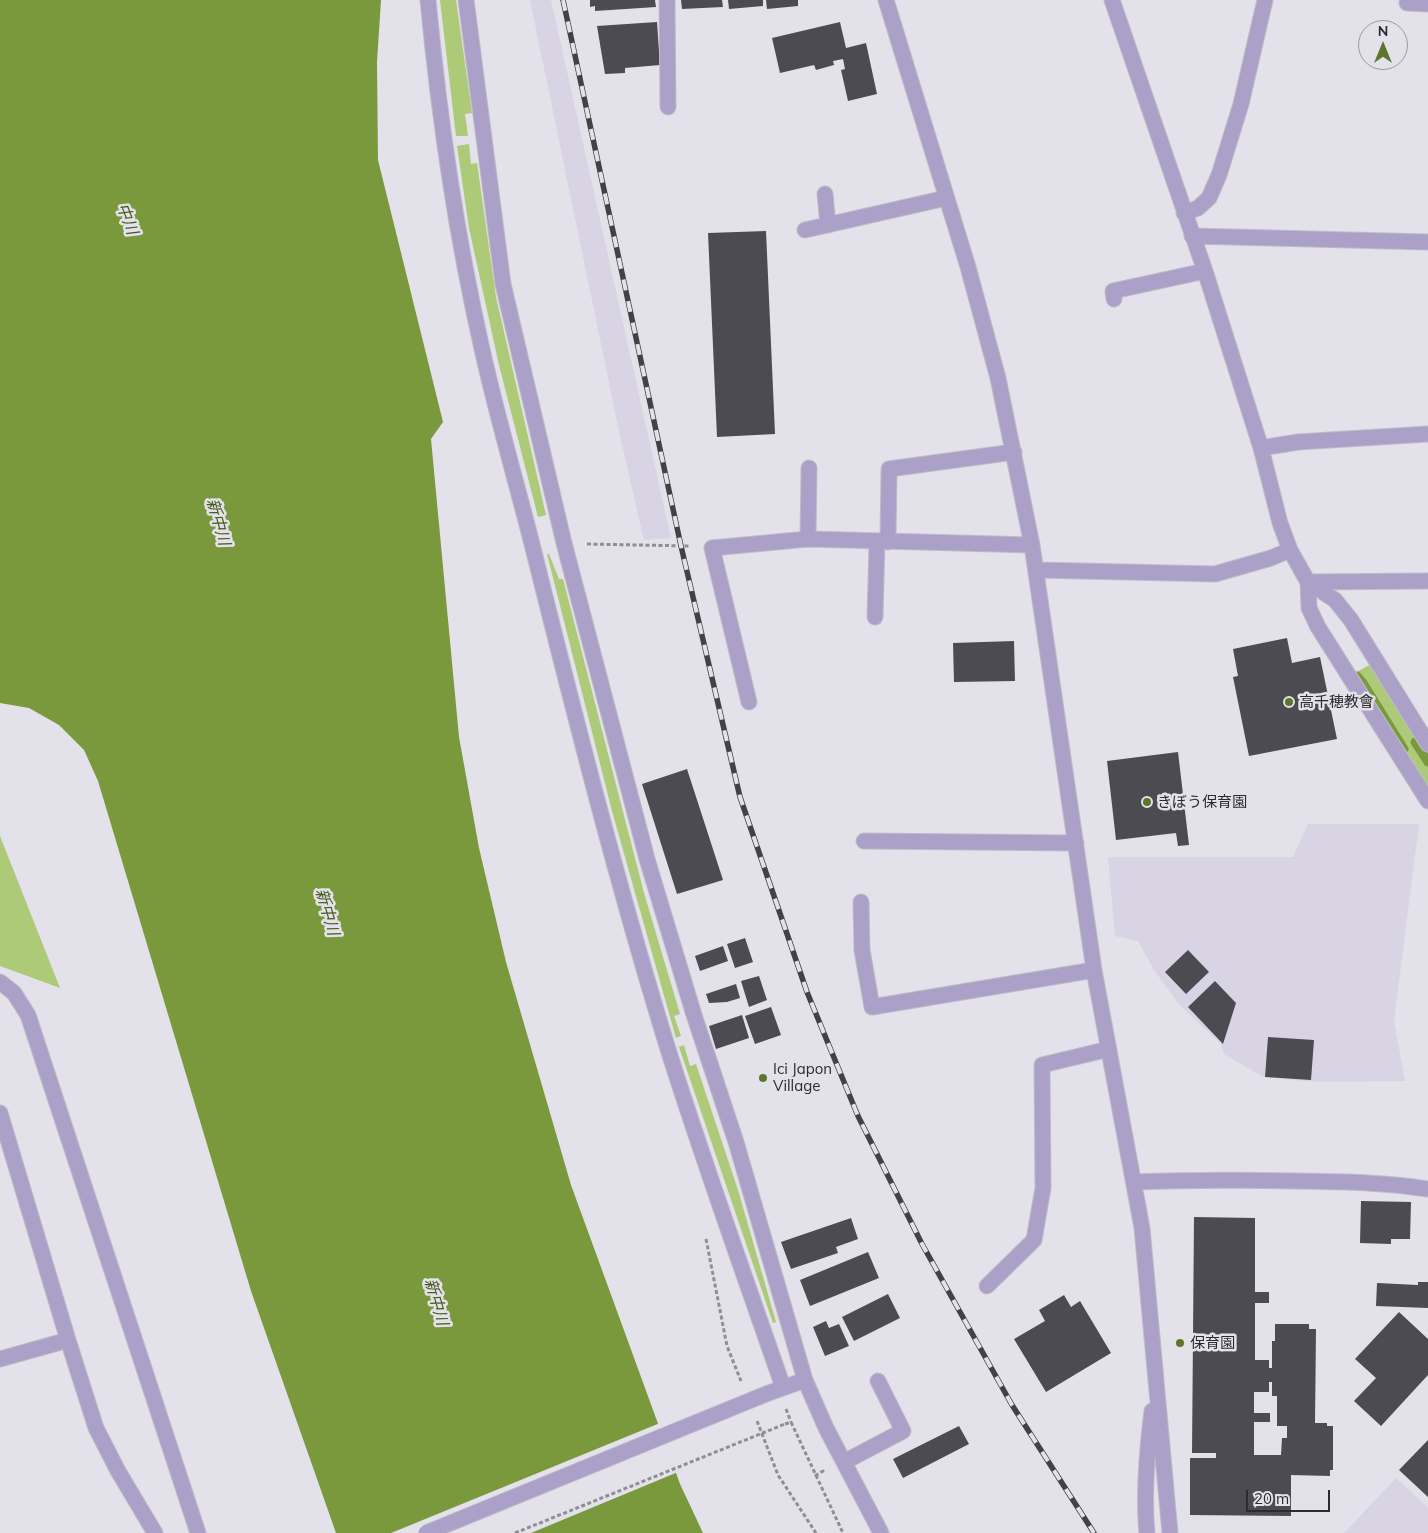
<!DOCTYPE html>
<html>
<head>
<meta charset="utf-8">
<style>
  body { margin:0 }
  #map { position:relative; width:1428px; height:1533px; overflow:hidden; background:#e3e1ea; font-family:Mulish,sans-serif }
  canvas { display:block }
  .north { position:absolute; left:1358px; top:20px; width:50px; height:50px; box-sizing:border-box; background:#e3e1ea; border:1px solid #9a989f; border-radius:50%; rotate:0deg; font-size:14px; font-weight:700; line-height:20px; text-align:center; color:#2c2b2f }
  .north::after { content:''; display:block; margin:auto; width:18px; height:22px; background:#5d7629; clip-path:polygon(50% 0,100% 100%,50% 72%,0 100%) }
  .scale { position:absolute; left:1246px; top:1490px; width:84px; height:22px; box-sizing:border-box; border:2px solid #2c2b2f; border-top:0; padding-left:6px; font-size:15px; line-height:18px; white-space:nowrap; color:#2c2b2f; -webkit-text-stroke:4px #e3e1ea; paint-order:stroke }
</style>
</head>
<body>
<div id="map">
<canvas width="1428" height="1533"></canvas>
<div class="north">N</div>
<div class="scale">20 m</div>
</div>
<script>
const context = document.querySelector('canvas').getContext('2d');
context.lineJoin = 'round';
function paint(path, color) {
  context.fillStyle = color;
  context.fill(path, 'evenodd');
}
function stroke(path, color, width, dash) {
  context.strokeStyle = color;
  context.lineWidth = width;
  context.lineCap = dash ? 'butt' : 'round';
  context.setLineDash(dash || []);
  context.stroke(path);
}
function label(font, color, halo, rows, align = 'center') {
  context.font = font + ' Mulish,"Noto Sans JP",sans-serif';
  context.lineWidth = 5;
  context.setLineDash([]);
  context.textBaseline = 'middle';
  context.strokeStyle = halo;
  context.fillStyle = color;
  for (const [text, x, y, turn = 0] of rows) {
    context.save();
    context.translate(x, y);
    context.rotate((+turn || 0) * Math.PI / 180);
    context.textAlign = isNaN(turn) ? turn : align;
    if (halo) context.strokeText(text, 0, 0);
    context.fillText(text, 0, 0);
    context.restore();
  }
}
paint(new Path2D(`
  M530 0H551L671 538 644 540 620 436Z
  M1308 824H1419L1394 1021 1405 1081 1317 1082 1263 1077 1224 1054 1221 1044 1178 1003 1154 970 1138 941 1115 936 1108 857H1293Z
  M1396 1478 1428 1507V1533H1344Z`), '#d8d4e3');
paint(new Path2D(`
  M440 0H456L472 113 465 114 468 136H456Z
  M469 144 471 164 477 163 496 297 546 515 538 517 499 365 469 228 457 146Z
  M547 554H549L559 579H563L644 893 680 1014 674 1016 681 1036 676 1038 612 811Z
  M1375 662 1428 748V798L1351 675Z
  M0 836 60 988 0 966Z
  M684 1045 690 1066 696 1064 738 1190 776 1322 773 1323 679 1047Z`), '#acca78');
paint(new Path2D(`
  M0 0H381L377 62 378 160 443 422 431 439 459 737 479 848 506 962 571 1185 680 1484 703 1533H336L251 1291 98 781 84 750 59 725 29 708 0 703Z`), '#7a993c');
paint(new Path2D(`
  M660 1423 678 1472 531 1533H391Z`), '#e3e1ea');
stroke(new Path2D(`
  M1357 676 1363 683 1404 749
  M1415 742 1428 762`), '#7a993c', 9);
paint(new Path2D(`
  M590 0H655L656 7 595 11V6L590 7Z
  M681 0H722L723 7 682 9Z
  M728 0H763V6L729 9Z
  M766 0H798V6L767 9Z
  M657 22 660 65 625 68V73L605 74 597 26Z
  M840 22 846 48 866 43 877 94 848 101 841 70 845 69 843 59 833 61 834 65 816 70 814 65 780 73 772 38Z
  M766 231 775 434 717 437 708 233Z
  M1287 638 1292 663 1320 657 1337 739 1249 756 1233 677 1238 676 1233 649Z
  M1014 641 1015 681 954 682 953 643Z
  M1178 752 1189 845 1178 846 1176 833 1116 840 1107 761Z
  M687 769 723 880 677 894 642 784Z
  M745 938 753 962 735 968 727 944Z
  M723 946 728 961 700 971 695 956Z
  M1188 950 1209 972 1186 994 1165 972Z
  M759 976 767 1000 749 1007 741 981Z
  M1215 981 1236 1003 1223 1044 1188 1007Z
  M736 984 740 998 727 1002 709 1003 706 994Z
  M771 1007 781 1035 755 1044 745 1016Z
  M742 1015 749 1038 716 1049 709 1026Z
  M1268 1037 1314 1040 1311 1080 1265 1077Z
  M1361 1201 1411 1202 1410 1239H1391V1244L1360 1243Z
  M1194 1217 1255 1218V1292H1269V1303H1255V1360H1269V1368H1272V1341H1275V1324H1309V1329H1316L1315 1423H1327V1426H1333V1470H1330V1476L1291 1475V1516L1190 1515V1458H1216V1453H1192ZM1269 1382H1272V1396H1277V1426H1287V1438H1282L1281 1455H1254V1422H1270V1413H1254V1392H1269Z
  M851 1218 858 1239 836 1247 838 1253 791 1269 781 1242Z
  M868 1252 879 1278 810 1306 800 1280Z
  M1418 1282H1428V1308L1376 1306 1377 1283 1418 1285Z
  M888 1294 900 1318 854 1341 842 1317Z
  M1064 1295 1071 1307 1080 1301 1111 1353 1046 1392 1014 1339 1045 1321 1039 1310Z
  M1399 1312 1428 1339V1375L1381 1426 1354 1401 1376 1378 1355 1359Z
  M826 1321 829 1328 839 1324 849 1346 825 1356 813 1327Z
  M959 1426 969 1444 903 1478 893 1459Z
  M1428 1440V1497L1399 1470Z`), '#4c4b52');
const minor = new Path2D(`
  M428 0C439 117 456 234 482 349 497 417 517 484 534 552 575 717 617 883 667 1046 703 1161 744 1274 783 1387
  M466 0 503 284 564 543 647 859 694 1015 736 1142 805 1380 766 1394
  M667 0 668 107
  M886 0 968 267 998 378 1032 545 1094 970 1142 1228 1170 1533
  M1112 0 1205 271 1261 448 1280 523 1290 550 1308 582 1309 608 1318 627 1428 801
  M1407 3 1428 4
  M825 194 828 225
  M1184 213 1198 208 1209 198 1219 175 1241 104 1265 0
  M805 230 946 198
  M1192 236 1428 242
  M1114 299 1113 291 1205 271
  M1261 448 1298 442 1428 434
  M808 539 809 468
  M888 542 889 469 1014 452
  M1036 570 1215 574 1271 558 1290 550
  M1308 582 1335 600 1351 620 1428 744
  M1308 582 1428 581
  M875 617 877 542
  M749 702 712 548 808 539 1032 545
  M864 841 1076 843
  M861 902 862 950 872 1007 1094 970
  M0 982 14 993 28 1015 198 1533
  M0 1113 68 1340 96 1428 118 1471 155 1533
  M1134 1182C1188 1180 1241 1180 1295 1181 1339 1182 1384 1182 1428 1189
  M987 1286 1034 1240 1043 1188 1042 1065 1109 1049
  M0 1359 68 1340
  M805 1380 826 1428 881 1533
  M844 1462 903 1431 878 1381
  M1147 1533C1143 1493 1147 1451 1152 1411`);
stroke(minor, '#bebdc5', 17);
stroke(new Path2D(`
  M587 544 690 546
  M706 1239 727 1346 741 1381
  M786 1409 791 1422
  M757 1421 778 1475 816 1533
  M785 1424 791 1422 843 1533
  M815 1476 823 1471 822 1468`), '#8f8e94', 3, [4, 2.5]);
stroke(minor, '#aba1c8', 15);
const rail = new Path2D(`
  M563 0 681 546 740 797 807 992 858 1116 922 1244 1012 1405 1094 1533`);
stroke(rail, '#424145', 5.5);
stroke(rail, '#e3e1ea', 4, [11]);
const minorBridge = new Path2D(`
  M426 1533 766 1394`);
stroke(minorBridge, '#bebdc5', 17, []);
stroke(new Path2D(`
  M515 1533 785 1424`), '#8f8e94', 3, [4, 2.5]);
stroke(minorBridge, '#aba1c8', 15);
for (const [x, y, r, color] of [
  [1289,702,5,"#5d7629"],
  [1147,802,5,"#5d7629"],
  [763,1078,5,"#5d7629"],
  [1180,1343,5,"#5d7629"]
]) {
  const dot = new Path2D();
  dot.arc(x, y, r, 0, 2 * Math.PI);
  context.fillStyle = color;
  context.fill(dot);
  stroke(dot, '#e3e1ea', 2);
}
label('15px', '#2c2b2f', '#e3e1ea', [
  ["高千穂教會",1299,702],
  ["きぼう保育園",1157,802],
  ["Ici Japon",773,1069],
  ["Village",773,1086],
  ["保育園",1190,1343]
], 'left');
label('italic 16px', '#475c1b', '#e3e1ea', [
  ["中川",127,219,69],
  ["新中川",218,522,74],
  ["新中川",327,912,74],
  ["新中川",436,1302,74]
]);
</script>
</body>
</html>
